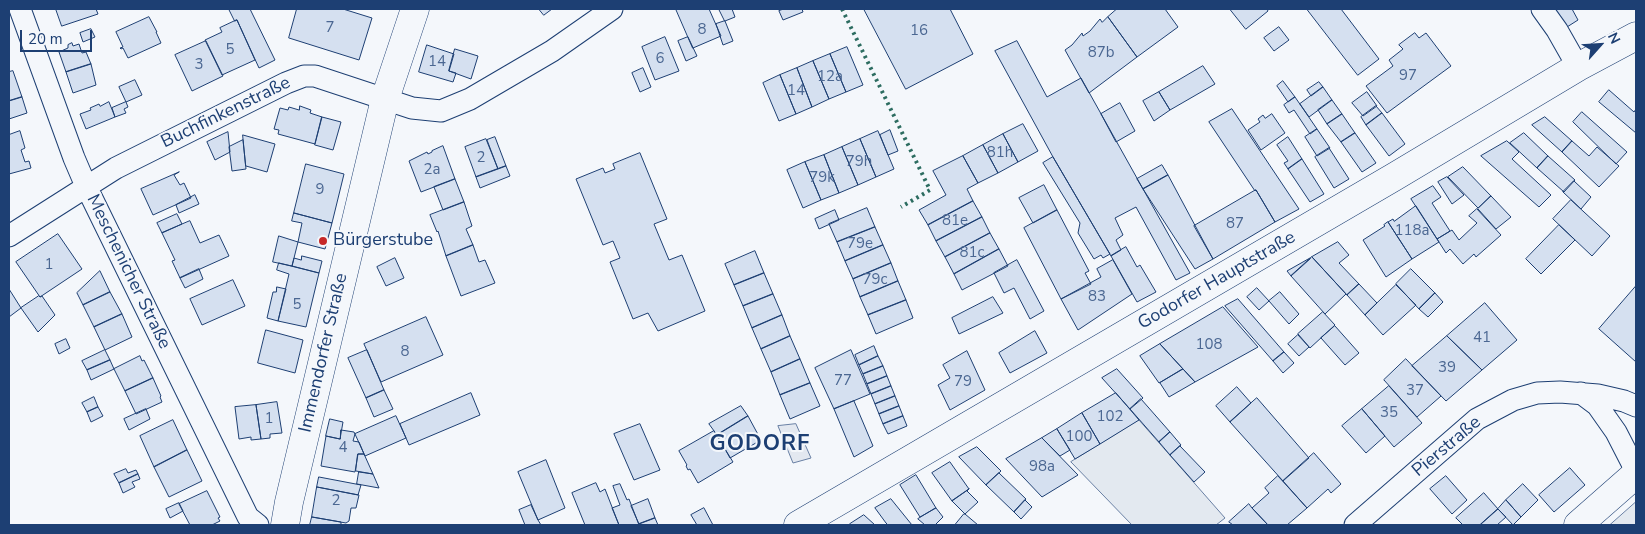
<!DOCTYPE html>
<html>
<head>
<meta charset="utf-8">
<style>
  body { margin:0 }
  #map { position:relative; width:1645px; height:534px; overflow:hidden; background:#f4f7fb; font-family:"Nunito Sans",sans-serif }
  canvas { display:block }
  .frame { position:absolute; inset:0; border:10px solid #1d3f73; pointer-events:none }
  .north { position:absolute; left:1575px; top:20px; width:50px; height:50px; -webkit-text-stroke:4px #f4f7fb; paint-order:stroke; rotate:64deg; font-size:14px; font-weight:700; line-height:20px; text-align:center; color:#1d3f73 }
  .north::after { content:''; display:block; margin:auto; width:18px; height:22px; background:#1d3f73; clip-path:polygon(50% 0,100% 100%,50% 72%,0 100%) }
  .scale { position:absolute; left:20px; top:30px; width:72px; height:22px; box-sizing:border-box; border:2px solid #1d3f73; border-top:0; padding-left:6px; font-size:15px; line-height:18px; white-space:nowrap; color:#1d3f73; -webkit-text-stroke:4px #f4f7fb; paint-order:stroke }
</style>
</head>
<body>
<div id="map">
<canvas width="1645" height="534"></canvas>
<div class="frame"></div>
<div class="north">N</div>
<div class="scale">20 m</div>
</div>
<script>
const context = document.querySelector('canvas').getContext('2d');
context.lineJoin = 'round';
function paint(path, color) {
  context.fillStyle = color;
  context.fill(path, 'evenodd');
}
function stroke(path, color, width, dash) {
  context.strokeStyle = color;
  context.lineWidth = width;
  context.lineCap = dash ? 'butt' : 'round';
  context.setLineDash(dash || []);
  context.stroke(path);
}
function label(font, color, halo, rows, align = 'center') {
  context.font = font + ' "Nunito Sans",sans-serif';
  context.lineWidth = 4;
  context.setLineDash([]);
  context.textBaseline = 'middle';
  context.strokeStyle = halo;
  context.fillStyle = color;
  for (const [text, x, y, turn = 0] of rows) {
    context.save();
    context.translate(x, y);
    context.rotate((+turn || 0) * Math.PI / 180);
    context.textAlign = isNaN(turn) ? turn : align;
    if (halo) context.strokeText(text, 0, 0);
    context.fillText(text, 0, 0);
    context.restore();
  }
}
const green = new Path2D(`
  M1139 420 1225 518 1216 525H1132L1071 462Z
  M1636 502V525H1610Z`);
paint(green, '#e3e9f0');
stroke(green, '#687fa3', 1);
const parking = new Path2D(`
  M796 424 811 458 793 463 778 426Z`);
paint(parking, '#e3e8f0');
stroke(parking, '#687fa3', 1);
const building = new Path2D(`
  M56 9H96L98 14 62 26Z
  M229 9H250L275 60 259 68 237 20 235 21Z
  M297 9H343L372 18 359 60 289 38Z
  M539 9H552L544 15Z
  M676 9H709L721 36 693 48Z
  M719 9H732L735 17 725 21Z
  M784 9H802L803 12 783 20 779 11Z
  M864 9H950L973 54 906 89Z
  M1117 9H1165L1178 27 1137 57 1108 17Z
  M1230 9H1267L1268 11 1246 29Z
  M1307 9H1341L1379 59 1358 75Z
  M1554 9H1572L1578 20 1567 27Z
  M149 17 157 32H156L161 43 128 58 123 48 121 49 120 48 123 47 116 32Z
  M1108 17 1137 57 1089 93 1065 50 1072 45 1082 33 1083 36 1090 31 1100 19 1102 22Z
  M237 20 255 60 222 75 205 40 222 32 220 28Z
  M725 21 733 41 723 45 716 24Z
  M1279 27 1289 40 1274 51 1264 38Z
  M91 29 95 37 83 42 80 33Z
  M1415 33 1419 38 1426 33 1451 66 1387 113 1366 86 1393 66 1389 60 1403 49 1399 45Z
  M665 37 679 71 655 80 642 47Z
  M688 37 697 56 686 61 678 41Z
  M206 41 223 76 192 91 175 55Z
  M1017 41 1047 97 1081 78 1190 273 1176 280 1136 207 1115 218 1123 235 1116 240 1121 250 1111 256 1053 157 995 51Z
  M72 43 73 46 79 44 82 53 86 52 91 64 66 72 59 52 68 48V45Z
  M427 45 454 54 449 71 456 73 453 82 419 72Z
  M847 47 863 85 846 92 830 54Z
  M455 49 478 56 471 79 449 71Z
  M830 54 846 92 829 99 813 61Z
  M813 61 829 99 812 107 797 68Z
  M91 64 96 85 73 93 66 72Z
  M1203 66 1215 84 1170 110 1159 92Z
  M643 68 651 87 640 92 632 73Z
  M797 68 812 107 796 114 780 75Z
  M13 71 22 97 9 101V72Z
  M780 75 796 114 779 121 763 83Z
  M135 80 142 95 126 102 119 87Z
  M1283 81 1295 97 1288 102 1277 86Z
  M1319 82 1323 87 1311 96 1307 90Z
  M1323 87 1332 100 1309 117 1300 104Z
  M1609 90 1634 112 1636 109V133L1599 102Z
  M1159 92 1170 110 1154 121 1143 101Z
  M1367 92 1377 106 1363 116 1352 103Z
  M22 97 27 113 9 119V101Z
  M1295 97 1317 129 1310 134 1294 110 1289 113 1284 105Z
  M1332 100 1342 114 1327 124 1318 110Z
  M109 102 115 117 86 129 80 114 91 110 90 108 99 104 100 106Z
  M126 102 128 107 124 109 126 113 115 117 112 108Z
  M1120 103 1135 131 1116 142 1101 114Z
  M300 106 311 110 310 113 322 117 315 144 278 134 279 130 274 129 280 108 288 110 289 107 299 110Z
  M1376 106 1382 113 1366 125 1361 117Z
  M1232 109 1299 209 1275 222 1256 190 1255 191 1209 122Z
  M1582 112 1627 152 1616 164 1573 122Z
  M1382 113 1405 144 1389 156 1366 125Z
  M1272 114 1285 133 1261 150 1248 130 1260 122 1258 119 1263 115 1265 118Z
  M1342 114 1355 133 1341 142 1327 124Z
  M322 117 341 122 333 150 315 145Z
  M1545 117 1572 141 1562 152 1532 125Z
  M1023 124 1038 151 1018 162 1003 134Z
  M1317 129 1330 148 1317 156 1305 137Z
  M890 130 898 151 888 155 880 135Z
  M20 131 25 148 21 150 25 162 29 161 31 168 9 174V135Z
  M878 131 894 169 876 177 860 139Z
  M228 132 230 152 215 160 207 142Z
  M1355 133 1376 163 1362 172 1341 142Z
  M1524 133 1548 156 1537 168 1510 143Z
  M1003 134 1018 162 998 173 983 145Z
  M243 135 275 144 267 172 246 166Z
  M495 137 506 166 498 169 487 140Z
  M1288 137 1302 159 1288 169 1284 163 1288 161 1277 145Z
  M486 139 498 169 476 177 465 147Z
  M860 139 876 177 858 185 842 147Z
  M243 140 246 169 232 171 229 147Z
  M1507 141 1519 152 1512 159 1551 195 1539 207 1481 156Z
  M1572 141 1589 156 1597 147 1619 166 1599 187 1562 152Z
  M983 145 998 173 978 183 963 156Z
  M443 146 455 179 421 192 409 161 427 152 428 154 432 152V151Z
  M842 147 858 185 839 193 824 155Z
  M1329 148 1349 179 1334 188 1315 157Z
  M640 153 667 219 654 224 669 260 682 255 705 311 658 331 648 313 633 319 610 262 620 258 613 241 603 245 576 179 603 168 605 173 615 169 613 164Z
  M824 155 839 193 821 200 805 162Z
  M963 156 978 183 967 189 973 201 928 225 919 210 946 195 933 171Z
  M1548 156 1575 180 1564 192 1537 168Z
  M1053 157 1110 254 1103 258 1101 255 1094 259 1078 233 1080 223 1043 163Z
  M1302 159 1324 194 1310 202 1288 169Z
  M805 162 821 200 803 208 787 170Z
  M306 164 344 174 332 223 294 213Z
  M1162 165 1168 175 1143 189 1137 179Z
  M506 166 510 176 480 188 476 177Z
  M1463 167 1491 196 1478 208 1448 177Z
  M179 172 174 175 180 185 184 183 191 198 153 215 141 189Z
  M1168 175 1213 259 1195 269 1143 189Z
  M1447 177 1464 195 1452 204 1438 182Z
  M455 179 464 202 443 210 434 187Z
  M1574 181 1591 197 1581 209 1563 192Z
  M1044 185 1057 210 1033 223 1019 198Z
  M1433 186 1441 197 1432 203 1450 231 1437 239 1411 199Z
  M1256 190 1275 222 1213 259 1194 226Z
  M195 195 199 204 179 213 176 205Z
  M1491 196 1511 217 1496 229 1478 209Z
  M1571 200 1610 236 1592 256 1553 219Z
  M973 201 982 217 936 241 928 225Z
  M464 202 472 226 466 229 473 245 446 256 438 231 437 232 430 215Z
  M1416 206 1439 242 1412 259 1388 222 1393 219 1394 221Z
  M867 208 875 227 837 242 829 224Z
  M1477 209 1501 235 1476 257 1474 254 1463 264 1450 249 1446 253 1437 239 1452 230 1459 240 1477 223 1469 216Z
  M835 210 839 220 819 229 815 219Z
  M1057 210 1089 271 1085 273 1091 284 1061 299 1024 228Z
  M294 213 332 223 325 249 298 242 302 223 292 221Z
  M177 214 182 224 162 233 157 223Z
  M982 217 990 233 945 257 936 241Z
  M190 221 200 243 219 235 229 256 180 278 172 261 175 260 162 233Z
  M1388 222 1412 259 1386 277 1363 240 1385 226 1384 225Z
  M1559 225 1575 240 1541 274 1526 259Z
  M875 227 883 245 845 261 837 242Z
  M990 233 999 249 954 274 945 257Z
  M58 234 82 269 40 297 16 262Z
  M279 236 298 242 292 266 273 262Z
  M1338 242 1349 255 1339 263 1359 284 1347 295 1312 257Z
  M473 245 479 262 485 260 495 283 461 296 446 256Z
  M883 245 891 263 853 279 845 261Z
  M1126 247 1137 267 1140 265 1156 292 1137 302 1111 256Z
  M999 249 1008 266 962 290 954 274Z
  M755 251 764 273 734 285 725 264Z
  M302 256 322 261 319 273 292 266 294 258 301 260Z
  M1312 257 1346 294 1325 314 1291 276Z
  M395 258 404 278 386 286 377 267Z
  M1310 259 1291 276 1287 271 1310 258Z
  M1017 260 1044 311 1030 319 1014 288 1004 293 994 273Z
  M1113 260 1132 294 1078 330 1061 299 1101 277 1097 269Z
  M279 263 319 273 306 327 278 321 289 274 277 270Z
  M891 263 898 281 860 297 853 279Z
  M199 269 203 279 185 288 180 278Z
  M1411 269 1435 293 1419 309 1396 284Z
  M100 271 110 292 83 305 77 293Z
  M764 273 773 294 743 306 734 285Z
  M233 280 245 306 202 325 190 299Z
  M898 281 906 300 868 315 860 297Z
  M1359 284 1377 303 1365 315 1347 295Z
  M1396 285 1416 305 1383 335 1365 315Z
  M1636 286V362L1599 329Z
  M277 287 286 289 278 321 267 318 273 292H276Z
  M1257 288 1269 301 1259 310 1247 297Z
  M9 289 21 308 9 317Z
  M110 292 122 314 94 327 83 305Z
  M1280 292 1299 314 1289 324 1269 301Z
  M1435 293 1443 302 1428 317 1419 309Z
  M773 294 782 315 752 328 743 306Z
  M39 296 40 297 42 296 55 315 38 332 21 308Z
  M993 297 1003 313 959 334 952 318Z
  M1238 299 1284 352 1273 361 1225 306Z
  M906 300 913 318 876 334 868 315Z
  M1485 303 1517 340 1482 370 1447 336Z
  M1223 307 1258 347 1195 382 1160 344Z
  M1323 312 1335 325 1310 348 1298 334Z
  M122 314 132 337 105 350 94 327Z
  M782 315 790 336 761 349 752 328Z
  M426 317 443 355 381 382 364 344Z
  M1335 326 1359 353 1345 365 1321 338Z
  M266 330 303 340 295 373 258 363Z
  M1035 331 1047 353 1010 373 999 353Z
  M1298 335 1309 347 1299 356 1288 344Z
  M790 336 800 359 771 372 761 349Z
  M1447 336 1482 370 1446 401 1412 366Z
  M66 339 70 348 59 354 55 344Z
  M1160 344 1183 369 1159 383 1140 356Z
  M874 346 878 356 859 365 855 355Z
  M105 350 110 360 87 370 82 361Z
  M367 350 384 390 366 398 348 358Z
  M851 350 870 394 834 409 815 368Z
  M967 351 985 390 950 410 938 385 950 378 943 365Z
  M1284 352 1294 363 1283 373 1273 361Z
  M140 356 142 361 144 360 153 378 125 391 114 369Z
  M878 356 883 366 863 374 859 365Z
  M800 359 810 383 780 395 771 372Z
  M1406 359 1441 396 1417 417 1384 380Z
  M110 360 114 369 91 380 87 370Z
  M883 366 887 376 867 384 863 374Z
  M1117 369 1143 398 1130 409 1102 378Z
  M1183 369 1195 382 1169 397 1160 383Z
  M887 376 891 386 871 394 867 384Z
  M153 378 161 396 160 397 162 402 136 414 125 391Z
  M810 383 820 406 790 419 780 395Z
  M891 386 895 396 875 404 871 394Z
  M1389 386 1422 423 1394 447 1362 409Z
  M1237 387 1251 403 1230 422 1216 406Z
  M384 390 393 409 374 417 366 398Z
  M471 393 480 415 409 445 400 424Z
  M1116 393 1139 420 1100 444 1082 413Z
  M895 396 899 406 879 414 875 404Z
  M94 397 98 407 87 412 82 403Z
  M1257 398 1309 458 1283 481 1230 422Z
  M1141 399 1170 432 1159 442 1130 409Z
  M854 401 873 446 854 457 834 409Z
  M277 402 282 433 270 434V438L261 439 256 405Z
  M256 405 261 439 251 440V437L239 439 235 407Z
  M741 406 748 416 717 435 709 424Z
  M899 406 903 416 883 424 879 414Z
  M98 407 103 416 91 422 87 412Z
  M146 409 150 419 129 430 124 419Z
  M1362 409 1385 436 1366 453 1342 426Z
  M1082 413 1100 444 1075 459 1057 429Z
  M396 416 406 438 365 456 355 434Z
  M748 416 761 440 730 458 717 435Z
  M903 416 907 426 888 434 883 424Z
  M330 419 343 422 340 439 326 436Z
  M173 420 187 450 154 467 140 436Z
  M640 424 660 470 634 480 614 434Z
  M1057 429 1070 450 1060 456 1042 438Z
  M341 430 354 432 355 434 353 441 359 442 364 454H358L355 472 321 466 326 436 340 439Z
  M714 431 733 462 698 483 690 469 688 470 686 466 687 465 679 451Z
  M1170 432 1181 445 1170 455 1159 442Z
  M1042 438 1078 475 1042 497 1006 459Z
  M1180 446 1205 472 1194 482 1170 455Z
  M977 447 1001 471 986 485 959 457Z
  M187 450 202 481 169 497 154 467Z
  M1314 453 1341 484 1331 493 1328 489 1307 508 1283 481Z
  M358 454H364L373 474 356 471Z
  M546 460 565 508 538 520 518 472Z
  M950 462 969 489 952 501 932 473Z
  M1570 468 1585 485 1554 512 1539 495Z
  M126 469 128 473 136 470 138 474 119 483 114 474Z
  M359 472 373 474 379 488 357 484Z
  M999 473 1026 499 1014 512 986 485Z
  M138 474 140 479 132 482 135 487 123 493 119 483Z
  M916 475 936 508 920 517 900 485Z
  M1278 476 1307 508 1287 525H1268L1252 508 1269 493 1265 488Z
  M1446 476 1467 500 1452 514 1430 489Z
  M319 477 361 485 358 495 317 487Z
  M596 483 600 492 605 489 619 525H585L572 493Z
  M620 484 627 500 629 499 639 525H619L612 508 620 505 613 486Z
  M1523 484 1538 500 1521 517 1506 500Z
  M317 487 359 495 356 508H351L349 521 346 523 312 517Z
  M969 489 967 491 978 502 965 514 952 501Z
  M207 491 220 517 218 518 220 521 212 525H190L179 504Z
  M1484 493 1498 509 1480 525H1463L1456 518Z
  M648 499 655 518 639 524 631 506Z
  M891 499 912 525H888L886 523 875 508Z
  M1025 500 1032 507 1021 519 1014 512Z
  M1506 500 1521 517 1513 525 1498 509Z
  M179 503 183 511 170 518 166 509Z
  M1249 504 1252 508 1268 525H1233L1229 522Z
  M531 505 538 520 541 525H525L519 510Z
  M704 508 713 525H697L691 515Z
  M936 508 943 517 935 525H925L918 519Z
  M1498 509 1506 517 1497 525H1480Z
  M964 514H965L978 525H955Z
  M864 515 875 525H851L850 524Z
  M312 517 341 522V525H310Z
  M655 518 658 525H639V524Z`);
paint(building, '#d5e0f0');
stroke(building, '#1d3f73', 1);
const street = new Path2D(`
  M20 9 74 158 86 186 248 517 258 525
  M1542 9 1557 30 1578 67
  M9 236 116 168 286 83 304 76H315L412 108 441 111 470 99 552 51 612 9
  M1581 393 1597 405 1616 432 1636 471
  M1355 525 1477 419 1513 400 1537 393 1560 392 1598 395 1624 401 1636 406`);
const secondary = new Path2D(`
  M285 525 289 502 385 99 415 9
  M798 525 1394 177 1578 67 1636 36
  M1578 525 1636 474`);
stroke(street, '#1d3f73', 23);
stroke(secondary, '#1d3f73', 29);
stroke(street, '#f4f7fb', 21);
stroke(secondary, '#f4f7fb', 28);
stroke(new Path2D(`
  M842 9 930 190 901 207`), '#2c6c60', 4, [2.5, 4]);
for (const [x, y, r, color] of [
  [323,241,5,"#c62828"]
]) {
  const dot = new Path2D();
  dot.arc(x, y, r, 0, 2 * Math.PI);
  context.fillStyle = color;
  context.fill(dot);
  stroke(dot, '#f4f7fb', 2);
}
label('15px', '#4b6792', null, [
  ["7",330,28],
  ["8",702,30],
  ["16",919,31],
  ["5",230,50],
  ["87b",1101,53],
  ["6",660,59],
  ["14",437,62],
  ["3",199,65],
  ["97",1408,76],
  ["12a",830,77],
  ["14",796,91],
  ["81h",1000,153],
  ["2",481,158],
  ["79h",859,162],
  ["2a",432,170],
  ["79k",822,178],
  ["9",320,190],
  ["81e",955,221],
  ["87",1235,224],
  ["118a",1412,231],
  ["79e",860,244],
  ["81c",972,253],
  ["1",49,265],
  ["79c",875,280],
  ["83",1097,297],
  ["5",297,305],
  ["41",1482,338],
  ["108",1209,345],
  ["8",405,352],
  ["39",1447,368],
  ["77",843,381],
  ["79",963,382],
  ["37",1415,391],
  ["35",1389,413],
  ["102",1110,417],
  ["1",269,419],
  ["100",1079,437],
  ["4",343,448],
  ["98a",1042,467],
  ["2",336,501]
]);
label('18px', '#1d3f73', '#f4f7fb', [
  ["Buchfinkenstraße",226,113,-26],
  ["Meschenicher Straße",128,272,64],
  ["Godorfer Hauptstraße",1217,281,-30],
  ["Immendorfer Straße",324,353,-77],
  ["Pierstraße",1447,447,-40]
]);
label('18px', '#1d3f73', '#f4f7fb', [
  ["Bürgerstube",333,241]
], 'left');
context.letterSpacing = '1px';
label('bold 22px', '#1d3f73', '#f4f7fb', [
  ["GODORF",760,445]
]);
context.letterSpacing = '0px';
</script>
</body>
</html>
